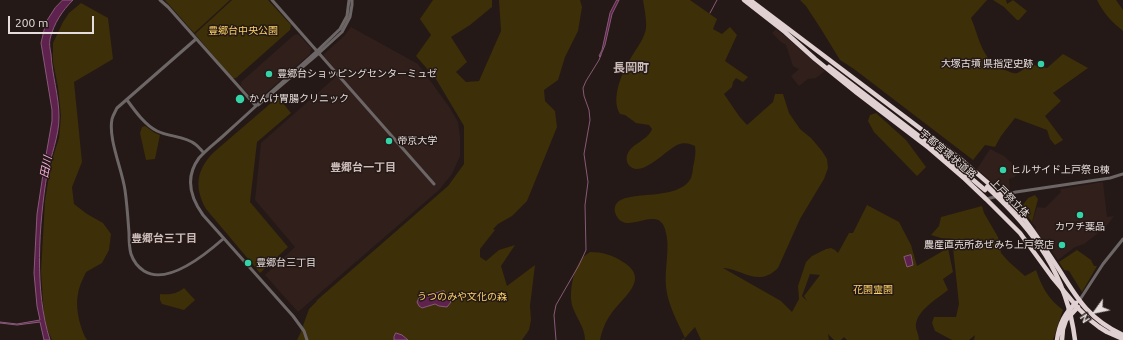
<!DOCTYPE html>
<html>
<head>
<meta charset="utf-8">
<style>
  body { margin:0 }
  #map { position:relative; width:1123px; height:340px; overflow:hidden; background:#241916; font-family:Ubuntu,sans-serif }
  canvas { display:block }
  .north { position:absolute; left:1075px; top:292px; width:40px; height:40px; -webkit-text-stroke:3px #241916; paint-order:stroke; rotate:237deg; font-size:11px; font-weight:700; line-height:16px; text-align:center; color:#e5dddb }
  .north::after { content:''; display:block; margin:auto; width:14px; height:18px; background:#e5dddb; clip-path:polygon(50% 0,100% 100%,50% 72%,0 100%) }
  .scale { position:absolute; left:8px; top:16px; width:86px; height:18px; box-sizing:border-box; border:2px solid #e5dddb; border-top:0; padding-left:5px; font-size:12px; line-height:14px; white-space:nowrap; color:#e5dddb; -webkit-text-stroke:3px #241916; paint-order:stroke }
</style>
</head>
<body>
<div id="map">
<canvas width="1123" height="340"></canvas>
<div class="north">N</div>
<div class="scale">200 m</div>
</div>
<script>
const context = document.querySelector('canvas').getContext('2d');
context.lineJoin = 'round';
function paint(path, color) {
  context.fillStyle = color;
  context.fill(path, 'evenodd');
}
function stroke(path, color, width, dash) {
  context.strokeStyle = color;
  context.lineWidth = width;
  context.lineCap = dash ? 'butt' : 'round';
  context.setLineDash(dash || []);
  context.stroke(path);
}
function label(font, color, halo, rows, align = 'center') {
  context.font = font + ' Ubuntu,"Noto Sans JP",sans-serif';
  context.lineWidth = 3;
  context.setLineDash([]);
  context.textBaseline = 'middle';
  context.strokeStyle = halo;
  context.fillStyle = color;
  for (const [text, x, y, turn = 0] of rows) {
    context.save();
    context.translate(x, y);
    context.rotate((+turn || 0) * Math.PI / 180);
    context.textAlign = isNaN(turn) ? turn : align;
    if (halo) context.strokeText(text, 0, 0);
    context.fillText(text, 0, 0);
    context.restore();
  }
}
paint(new Path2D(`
  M351 27 418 64 450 108 458 122 460 137V156L452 174 439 190 298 312 265 275 295 247 255 200 261 143 339 74 323 55 344 36Z
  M776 29 784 35 825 71 816 78 808 79 799 86 791 76 799 69 793 66 786 45 781 42 772 33Z
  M298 34 311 48 310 54 259 99 255 101 241 86V82L294 35Z
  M990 149 1004 156 1019 170V174L1015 176V177L1009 179 1010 189 1005 190 999 188 977 169Z
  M1103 182 1107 217 1114 216 1105 228 1084 244 1075 247 1058 260 1051 250 1045 243 1035 230 1036 227 1032 223 1037 207 1045 208 1061 192 1060 189Z`), '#311f1b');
paint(new Path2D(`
  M165 0H230L194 33Z
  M232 0H268L291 25 290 30 236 78H232L195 34Z
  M433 0H492V7L470 25 451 37 467 62 456 72 466 82 479 81 501 31 499 0H580L582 7 578 31 565 57 558 80 544 90 545 101 555 111 557 127 527 201 512 216 498 224 493 229 495 230 480 249V257L486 261 499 250 515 245 501 266 507 286 535 265 530 306 531 320 529 330 522 340H297L300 334 309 309 317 301H316L448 186 464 164V126L436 79 416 56 431 35 420 19Z
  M643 0H690L717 19 713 29 722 34 730 27 737 35 725 61 748 77 743 82 736 78 733 82 732 87 724 94 739 116 747 125 773 102 775 94H783L789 113 800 129 811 138 822 151 827 159 828 168 824 179 800 219 778 268C758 288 743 269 723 268L781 301 792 312 799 299 798 286 806 262 812 256 826 249 831 248 835 250 838 253 849 233H853L867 205 899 222 911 245 917 266 948 248 953 272 943 279 948 290C937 299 914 312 916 328 917 332 919 336 919 340H847L844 337 841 340H834L828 334 829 340H701L695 327 685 338 684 340H681L685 338C677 321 668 305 666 287 664 268 671 247 665 229 657 204 626 237 616 215 615 213 614 210 615 207 620 187 677 204 691 178 692 175 693 170 693 167 695 159 696 153 695 146 689 143 683 142 677 145 666 150 639 181 628 164 626 161 626 156 628 153 633 143 648 140 652 129L649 125 636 123 625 115 620 114C610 98 623 70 632 56 637 48 645 37 646 28 647 21 644 7 643 0ZM810 274 820 275 804 296 807 301 802 296Z
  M800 0H987L971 18C980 39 982 64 1008 71 1010 72 1014 74 1017 73 1021 72 1026 67 1030 64L1047 68 1063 54 1088 68 1053 93 1061 101 1045 116 1063 140 1055 145 1050 139 1047 130 1015 118 1001 136 995 147 985 145 973 160 854 69 840 60 821 29 806 6Z
  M993 0H1006L1007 4 1013 0 1027 11 1019 20H1017L1004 7Z
  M1097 0H1116L1123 10V31C1111 21 1104 14 1097 0Z
  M81 3 108 18 113 59 74 82 82 162 72 187 74 204 87 214 103 223 111 234 109 250 102 263 86 272C83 279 79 286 78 294 75 307 80 329 87 340H52L47 329 44 316 41 271 45 201 51 163 59 138 61 116 58 87 53 62V43L63 22 69 13Z
  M278 97 291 113 257 142 250 202 288 247 260 273 206 209C194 187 196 170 214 152Z
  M876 113 906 140 926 167 917 176 874 132 868 121 870 115Z
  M145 126 155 133 160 135 155 159 146 160 140 133 142 127Z
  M1035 195 1038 199 1032 222C1028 216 1023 211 1023 205L1028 198Z
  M982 206 984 213 998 237 1001 253 1009 262 1025 276 1036 270C1042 287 1048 299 1063 310L1053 340H974L975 335 969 340H952L935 331 932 323 934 317H956L959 304 952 239 941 238 931 235 939 226 941 217Z
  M1077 250 1091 260 1094 266H1097L1082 292 1069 271 1064 270 1059 262Z
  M590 252C602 252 613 255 623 262 651 279 623 297 611 314 605 322 602 331 600 340H585C585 328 577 319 573 308 568 295 573 268 583 257 585 255 588 254 590 252Z
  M184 288 195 300 184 310 162 304 160 300V294C169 295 177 294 184 288Z`), '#3d2f07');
const water = new Path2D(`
  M63 0H73C62 11 54 23 50 39 49 44 50 49 51 54 52 75 59 96 59 117 59 136 51 155 47 174 39 224 34 291 50 340H44L40 322 17 325 0 323V322L17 324 40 320 37 306 34 273 37 214 45 161 52 121V110L41 43 46 22 55 8Z
  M617 0H619L612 14 605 45 600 57 599 56 602 50 610 13Z
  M911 255 913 265 907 267 904 257Z
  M444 291 451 302 447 307 439 306 435 304 422 308 419 306 417 302 419 298Z
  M396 333 402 335 408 340H394V337Z`);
paint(water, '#5f224e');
stroke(water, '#875a78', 1);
stroke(new Path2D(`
  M710 13 717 0
  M556 340 554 315 556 305 579 265 586 250 585 205 588 182 584 154 590 120 589 110 584 96 583 88 586 81 599 60 601 55`), '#875a78', 1);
stroke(new Path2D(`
  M160 0 168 7 256 106
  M272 0 434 184
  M196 39 117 108C115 112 113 115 112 119 108 139 122 169 125 190 127 204 128 219 129 233 129 240 129 247 131 254 133 260 138 267 144 271 168 286 206 254 223 239
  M127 100C135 111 145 125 157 131 169 137 185 136 195 144 198 146 201 150 204 153
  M258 105 319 53 342 32 350 17 352 5V0
  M986 199 1016 192 1110 178 1123 174
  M1079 301 1103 264 1123 239
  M307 340 304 331 293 316 203 215C190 197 185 177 199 158 206 150 214 144 222 137 233 127 245 116 256 106L261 101 317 51 340 29 347 16 349 0`), '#6c6667', 3);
stroke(new Path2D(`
  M744 0 785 32 815 59 857 93 929 148 965 179 986 199 1020 233 1052 277 1078 308 1090 320 1099 327 1107 332 1123 339
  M750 0 958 157C981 177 1006 197 1025 220 1037 236 1049 254 1060 271 1078 300 1090 320 1123 335
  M829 67 945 156 985 190
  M1057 340C1059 325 1064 313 1076 303
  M1062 340 1063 329 1066 320 1078 307`), '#e0d0d2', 4.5);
stroke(new Path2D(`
  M987 187C1034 230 1067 275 1075 340`), '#e0d0d2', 4.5);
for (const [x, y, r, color] of [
  [1041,64,4,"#34d4a8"],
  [269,74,4,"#34d4a8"],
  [240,99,5,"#34d4a8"],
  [389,141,4,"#34d4a8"],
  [1003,170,4,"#34d4a8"],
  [1080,215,4,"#34d4a8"],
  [1062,245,4,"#34d4a8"],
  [248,263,4,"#34d4a8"]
]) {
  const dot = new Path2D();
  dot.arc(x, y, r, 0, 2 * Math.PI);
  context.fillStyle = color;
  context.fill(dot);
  stroke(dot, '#241916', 1.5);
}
label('10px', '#fdd264', '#241916', [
  ["豊郷台中央公園",243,31],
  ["花園霊園",873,290],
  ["うつのみや文化の森",462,297]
]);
label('10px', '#e5dddb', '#241916', [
  ["大塚古墳 県指定史跡",1033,64,"right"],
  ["豊郷台ショッピングセンターミュゼ",277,74],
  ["かんけ胃腸クリニック",249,99],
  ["帝京大学",397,141],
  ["ヒルサイド上戸祭 B棟",1011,170],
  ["カワチ薬品",1080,227,"center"],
  ["農産直売所あぜみち上戸祭店",1054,245,"right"],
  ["豊郷台三丁目",256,263]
], 'left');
label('10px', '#e5dddb', '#241916', [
  ["宇都宮環状道路",948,154,40],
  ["上戸祭立体",1010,198,45]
]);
label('italic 11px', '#f9addf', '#241916', [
  ["田川",46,167,-79]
]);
label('bold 11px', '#ccbcb9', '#241916', [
  ["豊郷台一丁目",363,167],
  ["豊郷台三丁目",164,238]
]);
label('bold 12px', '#ccbcb9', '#241916', [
  ["長岡町",631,68]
]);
</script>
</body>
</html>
